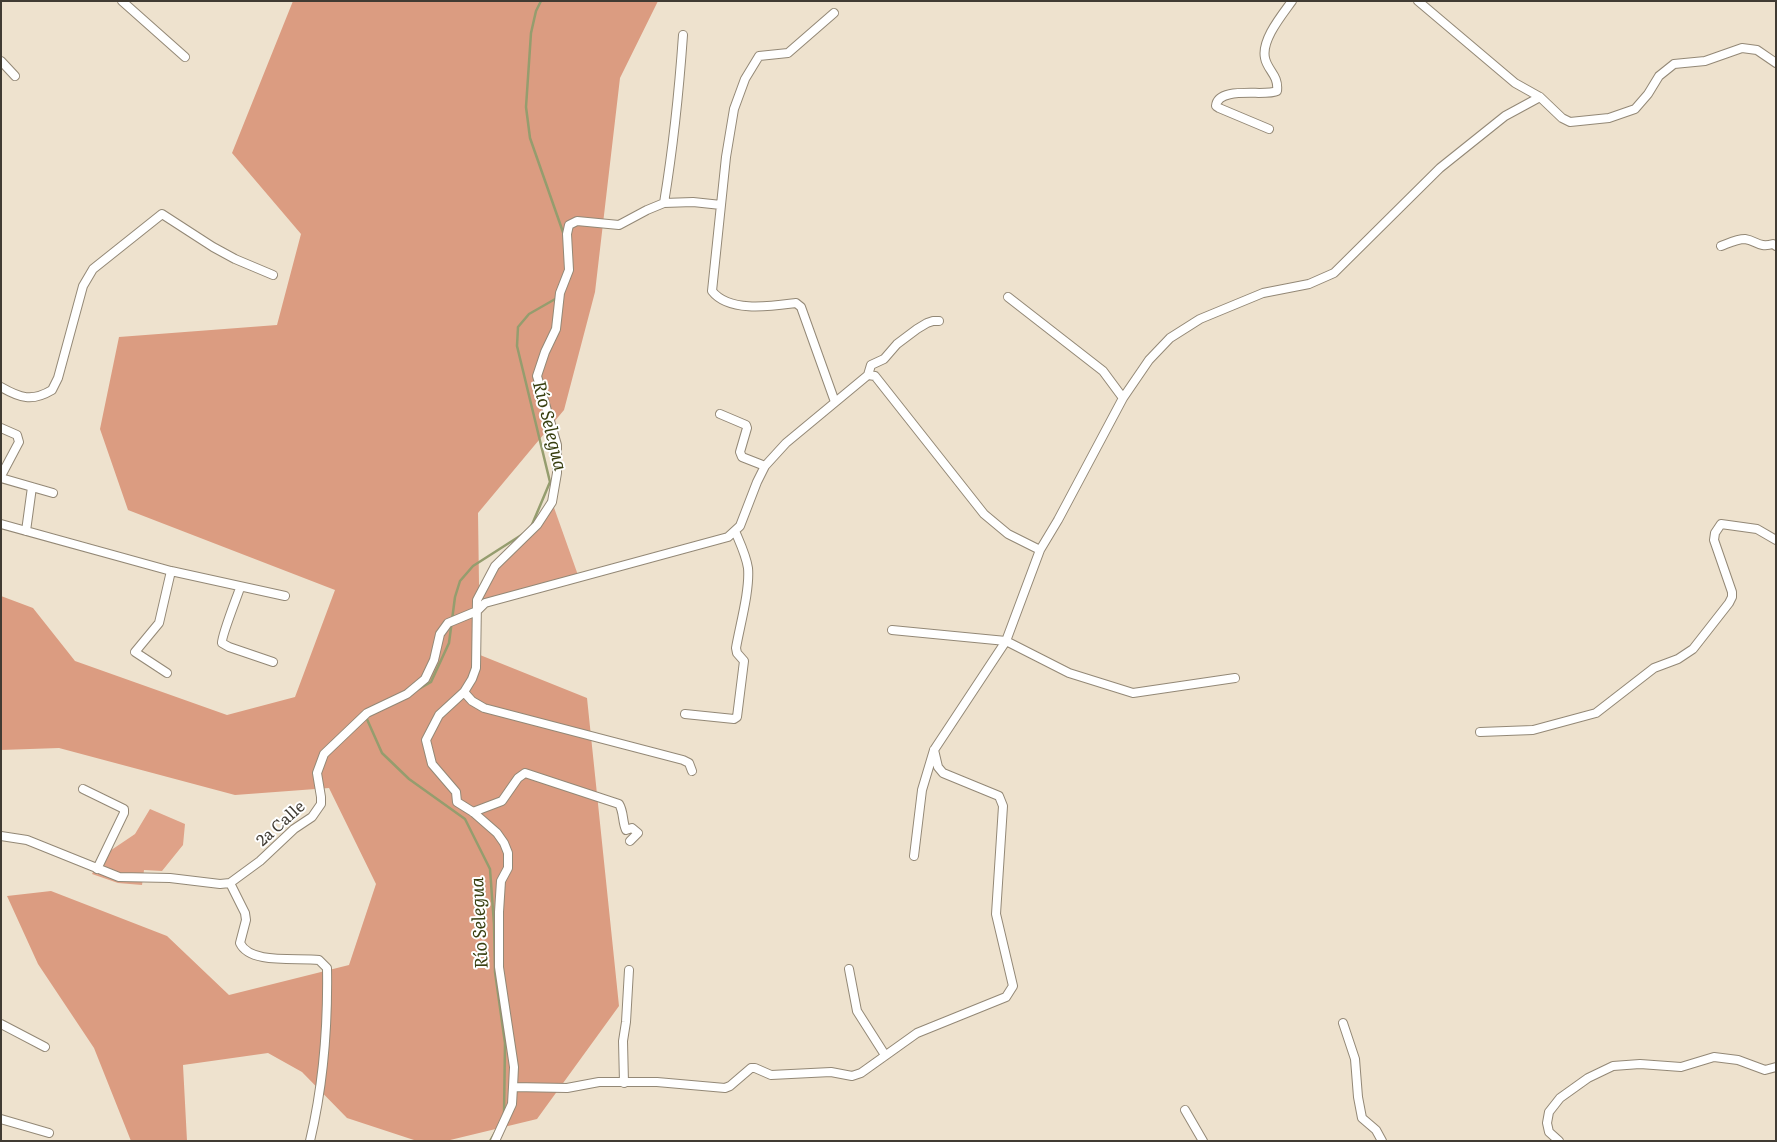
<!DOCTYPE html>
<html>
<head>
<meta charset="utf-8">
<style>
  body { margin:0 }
  #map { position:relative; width:1777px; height:1142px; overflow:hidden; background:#eee2ce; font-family:Literata,serif }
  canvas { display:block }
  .frame { position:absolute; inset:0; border:2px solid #403b33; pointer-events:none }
</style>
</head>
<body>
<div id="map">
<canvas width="1777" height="1142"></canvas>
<div class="frame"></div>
</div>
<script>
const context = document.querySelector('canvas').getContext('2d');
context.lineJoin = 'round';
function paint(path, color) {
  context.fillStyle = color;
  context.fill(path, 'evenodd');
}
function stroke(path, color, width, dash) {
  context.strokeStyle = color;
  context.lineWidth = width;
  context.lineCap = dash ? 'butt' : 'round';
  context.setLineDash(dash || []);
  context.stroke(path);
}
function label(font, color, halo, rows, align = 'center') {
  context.font = font + ' Literata,serif';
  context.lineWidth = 4;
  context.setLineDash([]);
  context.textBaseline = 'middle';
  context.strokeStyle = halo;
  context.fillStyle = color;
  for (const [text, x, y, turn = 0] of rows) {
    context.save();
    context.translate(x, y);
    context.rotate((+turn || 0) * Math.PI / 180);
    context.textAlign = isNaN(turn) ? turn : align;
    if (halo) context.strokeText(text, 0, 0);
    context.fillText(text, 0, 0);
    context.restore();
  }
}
paint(new Path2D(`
  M552 502 579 578 485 603 482 597 494 568Z
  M150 809 185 824 183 845 162 871 144 870 142 885 118 883 92 874 101 857 135 834Z`), '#dfa288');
paint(new Path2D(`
  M293 1H658L620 78 595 292 564 410 478 513 480 655 587 698 619 1006 537 1119 446 1141H417L347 1118 302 1072 268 1053 183 1065 187 1141H131L94 1048 38 964 7 896 51 891 167 936 229 995 349 965 376 884 329 788 235 795 59 748 1 750V596L33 608 75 661 227 715 295 697 335 590 128 510 100 429 119 337 277 325 301 234 232 153Z`), '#db9c81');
stroke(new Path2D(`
  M541 1 536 11 531 33 526 107 530 138 564 235
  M531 527 550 482 517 346 518 327 529 314 557 298
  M417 690 431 682 449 643 455 597 460 581 473 566 523 534
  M366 717 382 753 409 779 465 819 490 869 494 924 495 972 505 1043 504 1115
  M490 1141 498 1127`), '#959d6e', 2.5);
const minor = new Path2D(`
  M122 1 185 57
  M1418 1 1515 83 1540 97 1562 118 1570 122 1609 118 1635 109 1648 94 1659 76 1674 64 1705 61 1742 48 1757 50 1776 63
  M834 13 788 53 759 56 745 79 734 109 726 157 712 291C729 313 772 306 796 303L801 307 835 402
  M1 61 15 76
  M1269 129 1219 108 1216 106C1218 85 1266 97 1277 91 1279 75 1267 70 1265 58 1261 40 1282 15 1292 1
  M664 203C673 148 679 92 683 35
  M1721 246C1729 243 1737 239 1745 239 1757 241 1759 248 1773 244L1776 246
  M1008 297 1103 371 1123 398
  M868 375 871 365 884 359 897 344 917 329 927 323 933 321H939
  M1 387C20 398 32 402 52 390L58 378 83 286 93 269 162 214 213 247 235 259 273 275
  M720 414 746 425 747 428 740 452 742 457 765 466
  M1 428 17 435 19 442 1 476
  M1 478 53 493
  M1 524 171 571 285 596
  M26 531 32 487
  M240 588C237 597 221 637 222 643L229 647 273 662
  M892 630 1006 641 1069 673 1133 693 1235 678
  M167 673 135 652 159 623 171 571
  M464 692 472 701 484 708 683 760 689 763 692 771
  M685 714 734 719 737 717 744 661 737 653 736 648C740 625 750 590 748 568 746 555 740 543 735 531
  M1480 732 1533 730 1596 713 1654 668 1678 659 1693 649 1729 603 1732 597V592L1714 540 1715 533 1721 524 1757 529 1776 540
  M83 789 124 809V813L97 869
  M473 812 502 801 518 778 525 773 619 804C624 812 622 821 626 830L632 828 638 833 630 841
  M1 836 27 840 119 877 170 878 220 884 230 883 260 861 294 829 312 817 321 804V797L317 773 324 754 367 713 407 694 425 679 434 660 440 634 448 623 477 611 485 603 728 537 740 526 757 482 765 466 786 443 868 375 875 376 984 514 1008 534 1040 550
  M914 856 922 790 934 750 1006 641 1040 550 1058 520 1123 398 1149 360 1170 338 1200 319 1263 293 1309 284 1334 273 1440 168 1505 116 1540 97
  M230 883 245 913 246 920 240 943C250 965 298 957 319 960L327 968C328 1025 323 1086 310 1141
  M849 969 857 1011 885 1055
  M1343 1023 1355 1059 1358 1097 1362 1118 1376 1130 1382 1141
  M1 1024 45 1047
  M624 1083 623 1041 626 1022 629 970
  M513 1087 567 1088 599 1082H657L725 1088 730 1086 751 1068H755L771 1075 831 1072 852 1076 861 1073 917 1033 1006 997 1013 986 996 914 1003 806 999 796 943 773 938 767 934 750
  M1185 1110 1203 1141
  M1 1119 49 1133
  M495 1141 512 1104 513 1087 514 1067 499 967V912L501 881 508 868V853L504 843 497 833 473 812 457 802 456 792 432 764 426 740 439 715 464 692 472 679 476 668 477 600 495 566 537 525 552 502 557 473V445L537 376 545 352 556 329 560 293 569 270 567 234 569 225 577 221 619 225 647 210 664 203 693 202 721 205
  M1559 1141 1549 1132 1547 1123 1549 1112 1560 1098 1588 1078 1613 1066 1640 1064 1681 1067 1714 1057 1738 1060 1765 1070 1776 1067`);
stroke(minor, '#938876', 10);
stroke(minor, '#fff', 8);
label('16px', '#403b33', '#fff', [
  ["2a Calle",281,824,-42]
]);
label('italic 18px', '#383f10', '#fff', [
  ["Río Selegua",549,426,76],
  ["Río Selegua",480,923,-93]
]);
</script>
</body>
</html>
